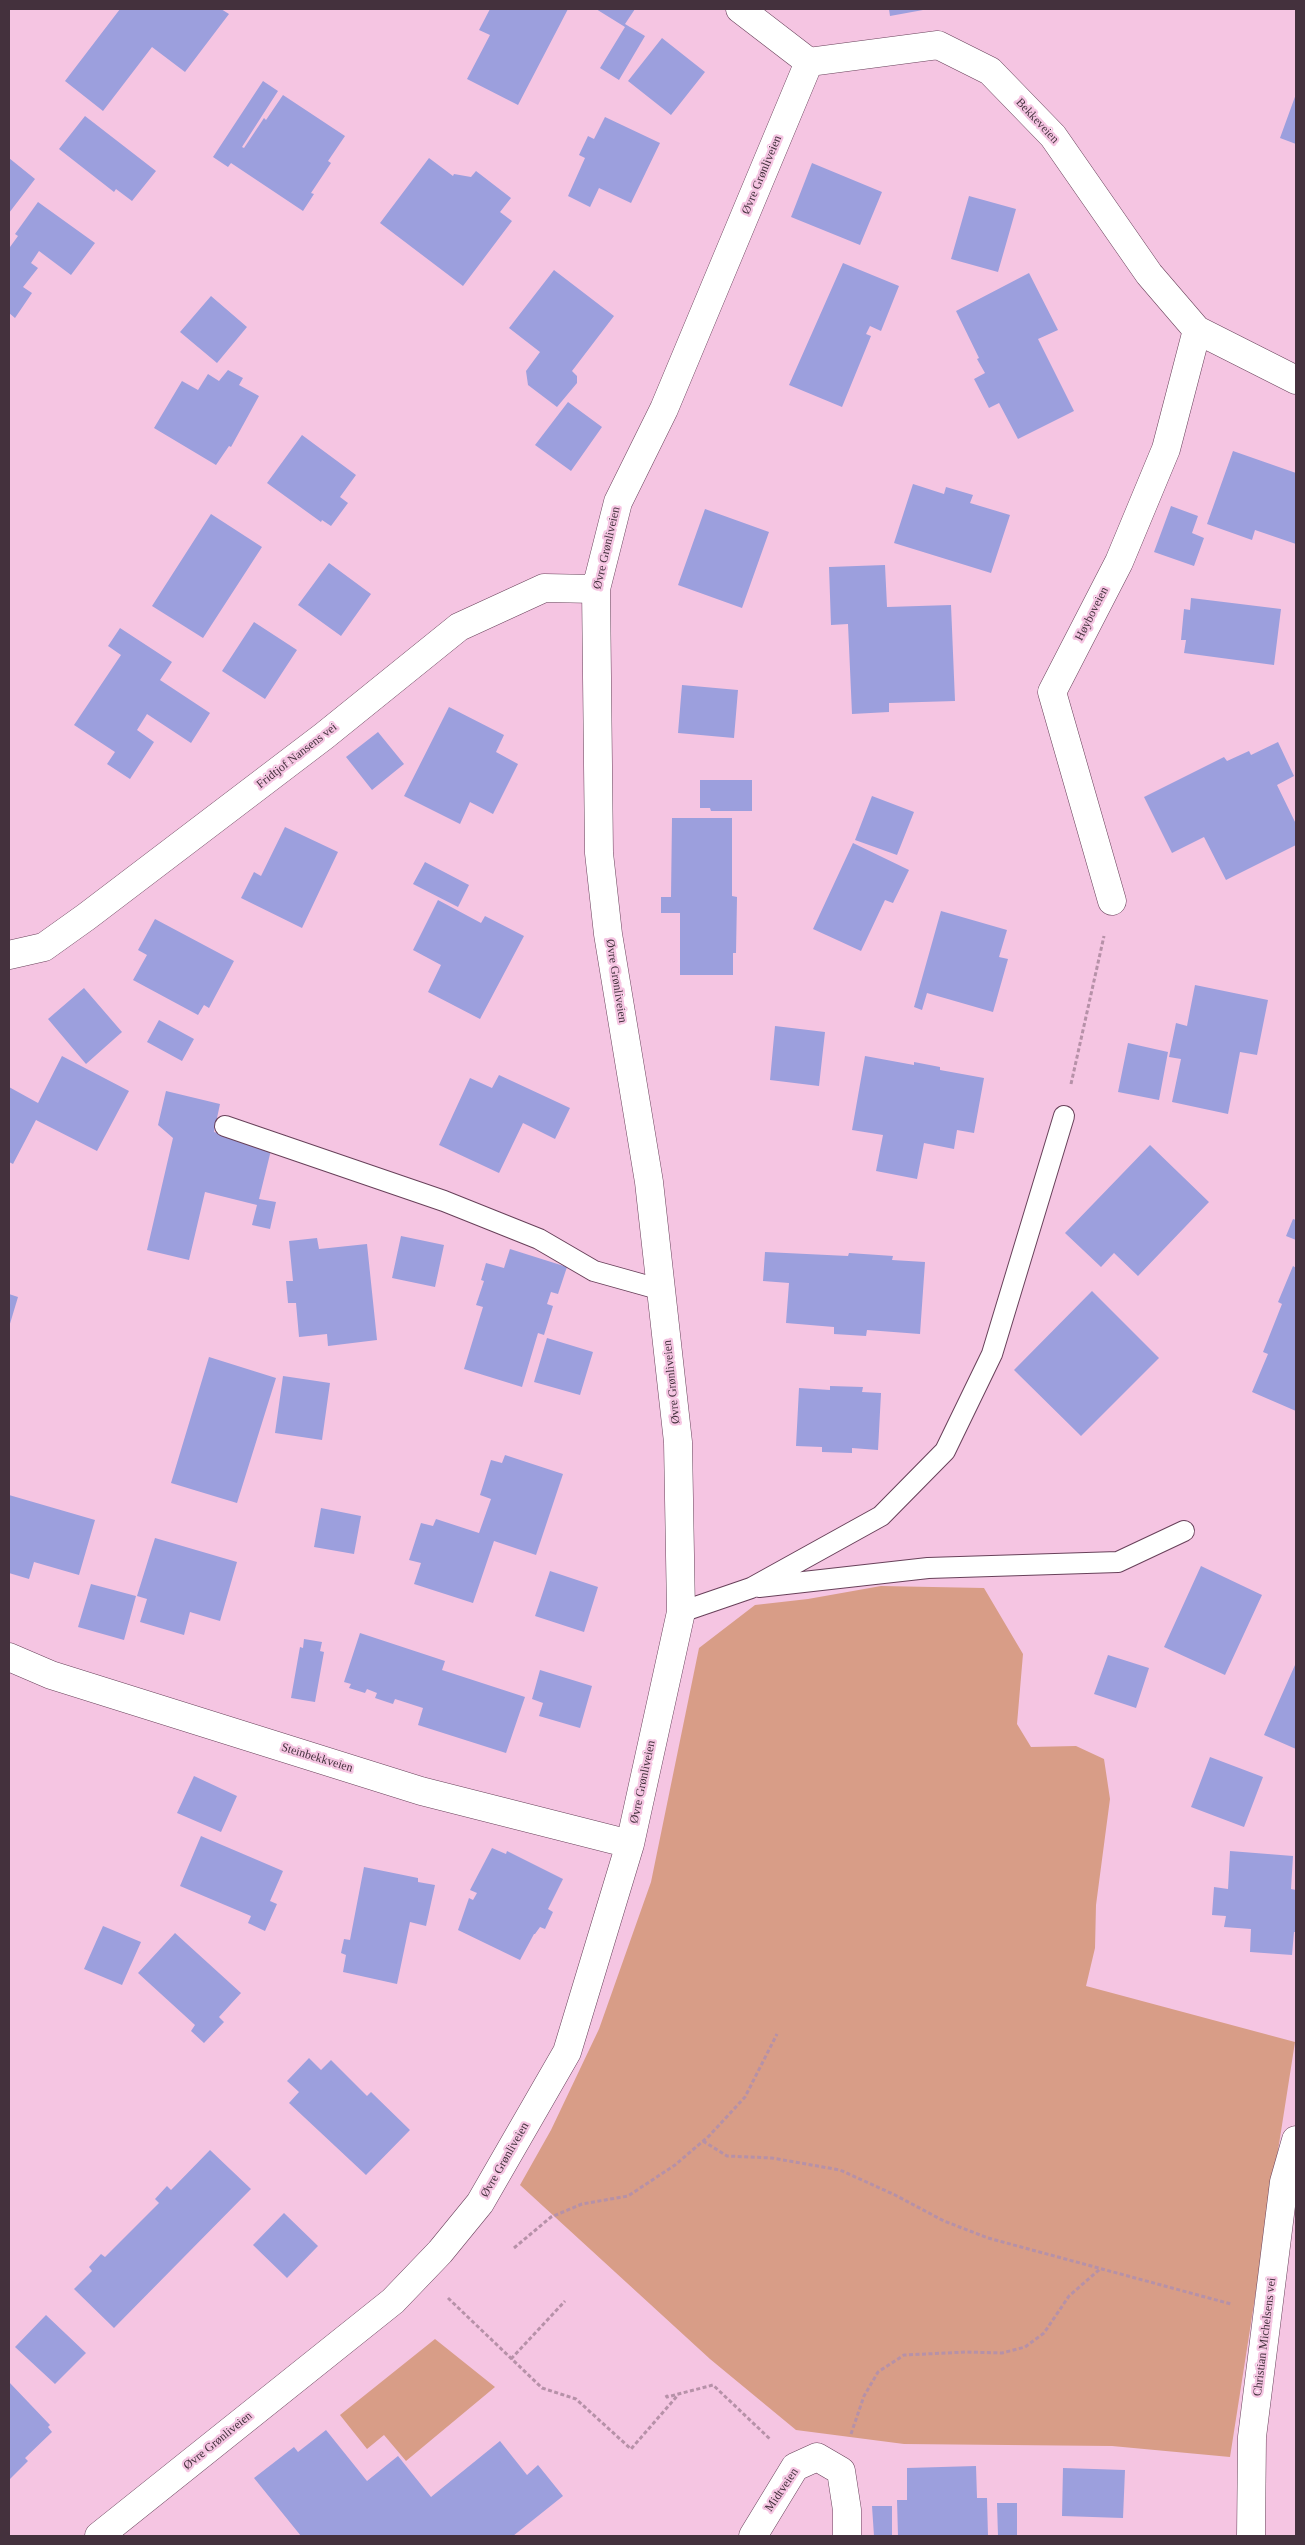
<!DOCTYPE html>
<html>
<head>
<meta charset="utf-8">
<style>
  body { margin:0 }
  #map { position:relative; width:1305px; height:2545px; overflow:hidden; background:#f5c5e2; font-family:Georgia,serif }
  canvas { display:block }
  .frame { position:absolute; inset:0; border:10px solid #44313d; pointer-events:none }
</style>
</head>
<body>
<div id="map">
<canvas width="1305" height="2545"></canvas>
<div class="frame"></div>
</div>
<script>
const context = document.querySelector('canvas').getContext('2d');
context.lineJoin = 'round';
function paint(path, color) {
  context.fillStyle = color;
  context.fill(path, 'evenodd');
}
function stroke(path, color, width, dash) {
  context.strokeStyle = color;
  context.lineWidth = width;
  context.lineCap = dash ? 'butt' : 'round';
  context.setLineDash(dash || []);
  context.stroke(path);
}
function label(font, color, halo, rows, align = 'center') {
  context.font = font + ' Georgia,serif';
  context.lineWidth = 4.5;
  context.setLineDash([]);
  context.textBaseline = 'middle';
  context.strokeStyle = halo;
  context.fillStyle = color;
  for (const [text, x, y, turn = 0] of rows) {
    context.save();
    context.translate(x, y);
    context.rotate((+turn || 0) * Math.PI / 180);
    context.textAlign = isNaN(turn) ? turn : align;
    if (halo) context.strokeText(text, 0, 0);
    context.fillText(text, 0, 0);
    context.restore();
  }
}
paint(new Path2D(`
  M881 1586 984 1588 1023 1654 1017 1724 1031 1747 1076 1746 1104 1759 1110 1799 1096 1905 1095 1948 1086 1986 1295 2042 1230 2457 1112 2446 904 2444 796 2430 710 2359 520 2185 551 2130 599 2029 651 1882 699 1648 755 1605 808 1599Z
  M435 2339 495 2387 406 2461 384 2435 367 2449 340 2415Z`), '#d89d87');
paint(new Path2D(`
  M120 9H221L229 14 185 72 152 47 103 111 65 81Z
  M490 9H568L518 105 467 79 490 35 479 30Z
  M596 9H635L625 24 645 36 619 80 600 68 625 27Z
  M889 9H923V10L890 16Z
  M662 38 705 72 671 115 628 81Z
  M263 81 278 91 242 147 244 148 264 118 266 120 283 95 345 136 328 161 331 163 311 193 314 194 303 211 231 163 228 167 213 157Z
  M1296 94V144L1280 138Z
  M85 116 156 171 132 201 116 189 114 192 59 149Z
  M605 117 660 143 631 203 599 188 590 207 568 196 585 158 579 155 588 136 594 139Z
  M9 158 35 179 9 213Z
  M429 158 453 176 454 174 471 177 476 171 511 198 500 212 512 221 463 286 380 223Z
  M812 163 882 192 860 245 791 217Z
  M969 196 1016 209 998 272 951 259Z
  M38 202 95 243 71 275 39 251 31 263 38 268 23 287 32 293 15 318 9 313V245L10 247 18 236 15 234Z
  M843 263 899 286 881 331 870 326 866 334 871 336 842 407 789 385Z
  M554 270 614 316 572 371 577 376V383L557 407 528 385 526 371 540 352 509 328Z
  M1029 273 1058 330 1038 339 1074 411 1018 439 999 403 989 408 974 379 985 373 977 359 979 358 956 311Z
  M211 296 247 327 217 363 180 332Z
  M228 370 243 378 239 385 259 396 231 447 229 446 216 465 154 428 182 381 198 390 208 374 219 381Z
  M568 402 602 427 571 471 535 445Z
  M302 435 356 475 340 497 348 503 331 526 322 520 321 522 267 483Z
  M1233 451 1296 473V544L1255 530 1252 540 1207 524Z
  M913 484 944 494 946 487 973 495 970 503 1010 515 991 573 894 543Z
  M1171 506 1198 516 1192 533 1204 538 1194 566 1154 552Z
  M705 509 769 532 742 608 678 585Z
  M211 514 262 547 203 638 152 606Z
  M329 563 371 594 341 636 298 605Z
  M885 565 887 607 951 605 955 701 889 703V712L852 714 848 624 831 625 829 567Z
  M1191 598 1281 609 1274 665 1184 653 1186 640H1181L1184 609 1190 610Z
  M254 622 297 650 265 699 222 671Z
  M120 628 172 662 160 680 210 713 191 743 147 714 137 730 154 742 130 779 107 764 115 752 74 725 121 655 108 646Z
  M682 685 738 690 734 738 678 733Z
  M449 707 504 735 496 752 518 764 493 814 470 802 460 824 404 796Z
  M378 732 404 764 372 790 346 757Z
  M1278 742 1294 776 1277 785 1296 824V845L1226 880 1204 837 1172 853 1144 797 1224 757 1227 761 1249 751 1251 755Z
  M700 780H752V811H711L710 808H700Z
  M872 796 914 812 897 855 855 840Z
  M672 818H732V896L737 897 736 953H733V975H680V913H661V897H671Z
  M285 827 338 852 302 928 241 898 254 872 261 876Z
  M853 843 909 870 893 903 885 900 861 951 813 929Z
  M425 862 469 885 458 907 413 884Z
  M438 900 481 923 485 916 524 936 480 1019 428 992 441 965 413 950Z
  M941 911 1007 930 999 957 1008 959 993 1012 927 993 922 1010 914 1007Z
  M155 919 234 961 209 1008 204 1005 198 1015 133 980 147 955 138 950Z
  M1195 985 1268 1000 1257 1055 1240 1052 1228 1114 1172 1102 1181 1059 1169 1057 1176 1023 1187 1026Z
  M84 988 122 1032 86 1064 48 1019Z
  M159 1020 194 1039 182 1061 147 1042Z
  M775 1026 825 1032 819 1086 770 1080Z
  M1128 1043 1168 1052 1159 1100 1118 1092Z
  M62 1056 129 1091 97 1151 36 1120 13 1164 9 1162V1087L38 1103Z
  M865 1056 914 1065V1062L940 1067V1070L984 1078 974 1133 957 1130 954 1149 924 1143 917 1179 876 1171 883 1135 852 1130Z
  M499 1075 570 1108 555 1139 523 1123 499 1173 439 1145 470 1078 492 1088Z
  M166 1091 220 1104 214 1132 272 1146 259 1199 276 1202 270 1229 252 1225 257 1205 205 1192 189 1260 147 1250 173 1138 158 1125Z
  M1150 1145 1209 1202 1138 1276 1114 1253 1101 1267 1065 1233Z
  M1293 1219 1296 1220V1240L1286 1236Z
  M401 1236 444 1245 435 1287 392 1278Z
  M317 1238 319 1249 367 1244 377 1340 328 1346 327 1334 299 1337 296 1303H288L286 1281H293L289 1241Z
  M510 1249 567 1267 558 1294 551 1292 547 1304 553 1306 544 1335 538 1333 522 1387 464 1369 483 1307 476 1305 484 1281 481 1280 486 1263 504 1268Z
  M765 1252 848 1256 849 1253 893 1256 892 1260 925 1262 920 1334 867 1330 866 1336 834 1334V1327L786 1323 789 1283 763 1281Z
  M1293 1266 1296 1268V1411L1252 1392 1268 1354 1263 1352 1282 1304 1278 1302Z
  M1092 1291 1159 1358 1081 1436 1014 1370Z
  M9 1294 18 1297 9 1327Z
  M547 1338 593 1352 580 1395 534 1382Z
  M209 1357 276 1378 237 1503 171 1483Z
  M283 1376 330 1383 322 1440 275 1433Z
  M830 1386 863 1387 862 1392 881 1393 878 1450 852 1448V1453L822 1452V1447L796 1446 799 1388 830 1390Z
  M505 1455 563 1474 536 1555 494 1541 473 1603 414 1584 421 1563 409 1560 421 1523 433 1526 436 1519 479 1533 491 1499 480 1495 491 1460 502 1463Z
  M9 1495 95 1520 79 1575 34 1562 29 1579 9 1573Z
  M321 1508 361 1516 354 1554 314 1547Z
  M155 1538 237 1562 220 1621 190 1612 184 1635 140 1622 147 1599 137 1596Z
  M1201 1566 1262 1595 1225 1675 1164 1647Z
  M550 1571 598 1587 584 1632 535 1616Z
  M91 1584 136 1596 124 1640 78 1627Z
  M360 1633 445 1661 442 1670 525 1697 506 1753 418 1725 423 1708 395 1699 393 1704 375 1698 377 1693 367 1689 365 1693 349 1688 351 1684 344 1682Z
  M304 1639 322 1642 320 1651 324 1652 315 1702 291 1698 300 1647 303 1648Z
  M1108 1655 1149 1668 1136 1708 1094 1694Z
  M1295 1665 1296 1666V1749L1264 1735Z
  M540 1670 592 1686 580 1728 539 1716 543 1703 532 1699Z
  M1210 1757 1263 1777 1244 1827 1191 1807Z
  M194 1776 237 1796 221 1832 177 1813Z
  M201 1836 283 1871 270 1901 277 1904 265 1931 248 1923 251 1916 180 1886Z
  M492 1848 506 1854 507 1851 563 1879 548 1909 553 1912 545 1929 540 1927 535 1934H534L520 1960 458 1930 469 1898 473 1900 477 1893 470 1890Z
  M1230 1851 1293 1856 1291 1889 1296 1890V1932H1294L1292 1955 1250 1952 1251 1929 1224 1927 1226 1916 1212 1915 1214 1887 1228 1889Z
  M364 1867 418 1878V1882L435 1885 426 1926 410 1922 397 1984 343 1972 346 1955 341 1953 344 1939 350 1940Z
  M103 1926 141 1942 122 1985 84 1969Z
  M175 1933 241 1993 219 2017 224 2022 204 2043 191 2031 195 2025 138 1973Z
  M309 2058 321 2070 331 2060 367 2096 371 2092 410 2130 366 2175 289 2103 299 2092 287 2081Z
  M210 2150 251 2189 114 2328 74 2289 92 2271 89 2267 101 2254 105 2257 159 2203 155 2199 167 2186 171 2190Z
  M284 2213 318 2246 287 2278 253 2245Z
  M46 2315 86 2353 55 2384 15 2347Z
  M9 2382 50 2425 48 2427 52 2432 25 2458 28 2461 9 2480Z
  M326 2430 367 2481 398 2456 431 2497 500 2441 527 2475 538 2465 563 2496 513 2536H301L254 2478 294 2447 298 2452Z
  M976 2466 977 2498H987L988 2536H898L897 2500H907V2468Z
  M1063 2468 1125 2470 1123 2518 1062 2516Z
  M997 2503H1017V2536H998Z
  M872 2506H892V2536H874Z`), '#9c9fdd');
const service = new Path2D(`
  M225 1126 444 1201 539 1239 594 1271 662 1290
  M759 1587 928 1568 1118 1562 1184 1531
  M681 1612 751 1588 881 1516 945 1451 992 1354 1064 1116`);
const minor = new Path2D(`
  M740 9 809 62 938 45 990 71 1053 136 1149 274 1197 330 1296 380
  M1112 901 1052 692 1119 562 1166 449 1197 330
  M9 955 44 947 86 917 324 736 459 627 544 588 596 589
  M9 1657 51 1675 421 1791 630 1844
  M99 2536 393 2301 440 2252 480 2203 567 2052 630 1844 681 1612 678 1442 649 1182 608 934 599 853 596 589 618 502 664 409 809 62
  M753 2536 795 2467 817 2457 841 2471 847 2510V2536
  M1251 2536 1252 2437 1284 2182 1296 2140`);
stroke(service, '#68415a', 22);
stroke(minor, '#68415a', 29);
stroke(new Path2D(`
  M1071 1084 1104 936
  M703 2141 727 2156 772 2158 840 2170 895 2195 944 2221 988 2238 1231 2304
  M514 2248 551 2217 582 2204 628 2196 675 2165 709 2136 745 2097 777 2034
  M448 2298 542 2388 576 2399 631 2449 678 2395
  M511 2359 565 2301
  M666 2395 667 2397 713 2385 771 2440
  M851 2434 864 2396 878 2372 904 2355 967 2352 1002 2353 1025 2347 1044 2333 1069 2296 1100 2269`), '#b691a8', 3, [4, 2.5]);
stroke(service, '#fff', 20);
stroke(minor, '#fff', 28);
label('12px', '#44313d', '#f5c5e2', [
  ["Bekkeveien",1037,121,47],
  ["Øvre Grønliveien",762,175,-67],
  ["Øvre Grønliveien",607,548,-77],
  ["Høyboveien",1092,614,-63],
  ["Fridtjof Nansens vei",297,756,-38],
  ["Øvre Grønliveien",616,981,81],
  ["Øvre Grønliveien",672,1382,-96],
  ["Steinbekkveien",317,1758,17],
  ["Øvre Grønliveien",643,1782,-78],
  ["Øvre Grønliveien",505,2160,-60],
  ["Christian Michelsens vei",1265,2337,-83],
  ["Øvre Grønliveien",218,2441,-39],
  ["Midtveien",782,2490,-56]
]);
</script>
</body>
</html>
